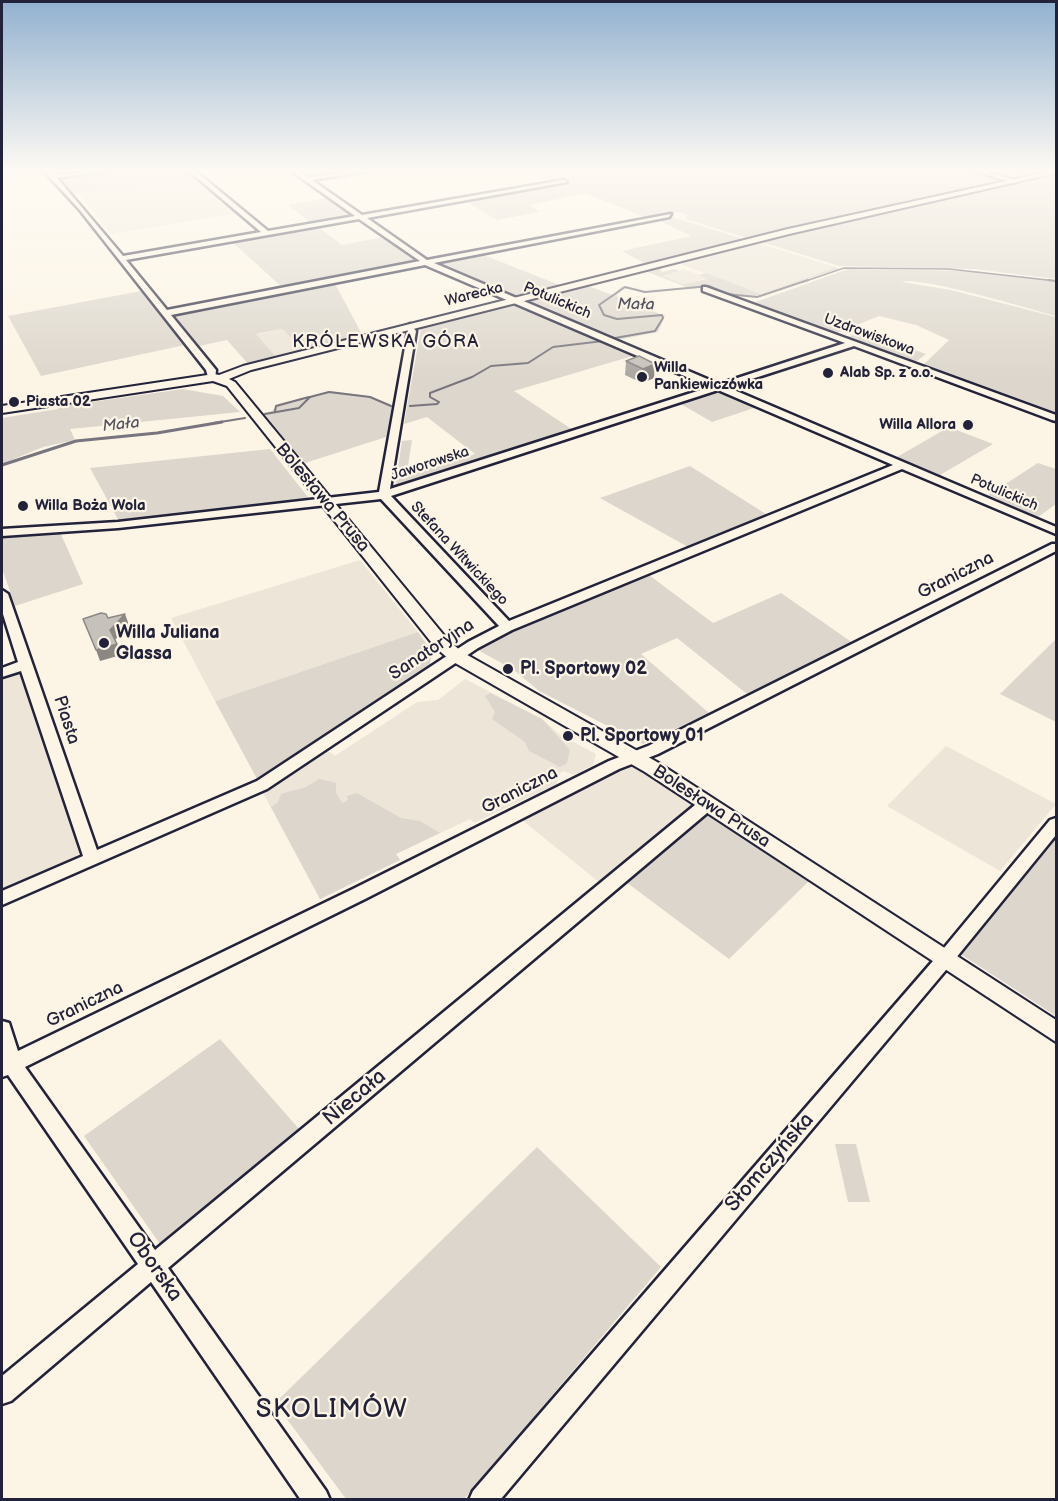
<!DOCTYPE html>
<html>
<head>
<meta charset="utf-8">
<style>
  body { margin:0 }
  #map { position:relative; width:1058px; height:1501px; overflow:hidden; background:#fcf5e5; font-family:"Balsamiq Sans",sans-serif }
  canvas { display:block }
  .frame { position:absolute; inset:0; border:3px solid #22223b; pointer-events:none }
</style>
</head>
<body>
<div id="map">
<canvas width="1058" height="1501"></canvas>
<div class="frame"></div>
</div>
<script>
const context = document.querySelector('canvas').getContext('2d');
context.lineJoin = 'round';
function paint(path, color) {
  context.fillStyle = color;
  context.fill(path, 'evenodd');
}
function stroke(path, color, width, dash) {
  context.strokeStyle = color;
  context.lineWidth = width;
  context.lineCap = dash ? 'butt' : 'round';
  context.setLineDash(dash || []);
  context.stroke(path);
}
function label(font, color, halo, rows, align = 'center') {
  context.font = font + ' "Balsamiq Sans",sans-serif';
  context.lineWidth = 4.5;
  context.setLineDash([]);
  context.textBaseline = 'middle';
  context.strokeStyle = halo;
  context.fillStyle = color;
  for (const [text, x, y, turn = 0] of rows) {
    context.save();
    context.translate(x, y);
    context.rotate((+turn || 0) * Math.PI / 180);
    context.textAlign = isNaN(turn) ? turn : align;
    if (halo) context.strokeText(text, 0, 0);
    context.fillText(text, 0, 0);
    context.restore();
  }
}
paint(new Path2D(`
  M192 177 234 214 111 234 78 193Z
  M758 243 836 267 761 294 682 265 683 261Z
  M684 269 708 278 683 284 661 276Z
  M282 329 305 351 277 358 255 335Z
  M360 560 418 632 215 701 171 618Z
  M13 673 20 675 80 852 76 857 2 889V677Z
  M465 679 542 719 560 735 596 754 593 765 574 775 563 771 558 776 557 784 474 823 470 819 396 854 400 860 320 899 263 793 327 750 335 756 417 702 438 700Z
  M946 746 1056 804 1000 871 887 806Z
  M631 765 692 805 599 882 522 820Z`), '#ece5d8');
paint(new Path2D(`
  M115 170H188L195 176 74 194 60 178Z
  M516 170H973L1008 180 750 239 685 219 688 215 680 212 647 218 585 193 530 205 540 212 497 220 465 201 562 184Z
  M979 170H1055L1012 179Z
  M1056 174V279L974 269 839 266 762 242Z
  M328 198 354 216 312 224 288 205Z
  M669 216 747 240 648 265 622 251 691 236 656 219Z
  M317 226 342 245 384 237 420 262 283 288 231 241Z
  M481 254 562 286 515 296 438 264Z
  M836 267 839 269 755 296 726 295 710 287 644 293 624 288 616 296 665 316 658 332 618 340 527 301 588 286 613 295 622 286 645 292 689 288 645 271 660 268 663 269 660 270 662 272 674 269 679 271 662 276 683 284 707 279 699 275 706 273 761 294Z
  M848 269 975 271 1056 280V316C1030 309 920 276 902 282L951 290 1056 317V416L921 367 949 340 916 325 879 316 832 335 750 304Z
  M334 282 363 336 305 351 282 329 256 334 277 358 249 365 227 340 199 346 173 314Z
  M141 291 185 345 41 376 8 316Z
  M514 304 636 355 514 391 573 430 395 488 402 441 412 440 408 466H440L475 454 427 417 404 424 421 328Z
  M861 331 926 354 913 364 843 339Z
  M183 389 223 396 240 412 70 429 75 440 43 447 2 464V418L58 409 57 407Z
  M718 390 757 407 712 422 679 403Z
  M330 391 370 396 392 405 386 437 305 463 263 413 272 411 278 404Z
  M949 427 993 444 940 475 897 457Z
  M270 449 311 501 119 521 90 468Z
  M1038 463 1056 469V504L1038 517 988 495Z
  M690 466 769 516 690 548 600 498Z
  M60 532 83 584 15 606 2 568V536Z
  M649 575 713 623 781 593 853 643 747 694 677 638 641 654 709 713 643 744 539 691 514 670 478 650 502 633Z
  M418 632 432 652 430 665 257 779 215 701Z
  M1056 639V722L1000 694Z
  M490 693 542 719 570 750 567 763 560 767 529 751 525 742 492 719 495 712 485 696Z
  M319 779 336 783V793L342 803 348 800 347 796 357 793 401 818 420 821 440 833 396 854 400 860 320 899 271 807 278 802 281 794 306 787Z
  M706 813 809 881 729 959 626 882Z
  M1056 835V1016L959 953Z
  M220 1039 300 1130 160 1244 84 1136Z
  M835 1144H856L870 1202H848Z
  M537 1147 661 1267 464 1499H346L275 1403Z`), '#dcd6cc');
stroke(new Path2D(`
  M803 282 844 268 949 269 1056 281`), '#78757e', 1.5);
stroke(new Path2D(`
  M1048 280 1056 281
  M615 338 655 331 663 318 662 315 617 319 604 315 599 305 625 287 645 292 709 286 726 294 757 297 808 280
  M410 406 437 404 439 402 430 397V393L472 377 491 366 528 363 553 347 603 341
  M275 411 276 406 309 397
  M265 414 299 408 310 397 329 392 370 397 391 406
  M214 423 245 418`), '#78757e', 2);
stroke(new Path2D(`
  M2 465 76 441 157 433 222 422`), '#78757e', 3);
const minor = new Path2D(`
  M43 170H49L54 175 109 170 57 178 123 256 261 232 188 170H194L268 231 355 216 290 170H297L307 177 375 170 312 180 362 215 564 180 567 182 367 218 427 260 671 214 669 217 434 263 719 384 845 343 703 291V287H706L1056 415V421L1052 420 854 346 727 387 1056 527V534L902 469 512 630 478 648 267 789 2 905V891L83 856 21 671 2 677V668L18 662 2 611V590L8 594 97 850 257 781 468 642 499 626 381 499 118 528 2 536V529L118 522 379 492 408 331 406 327 410 324 416 331 390 489 710 387 425 265 171 315 216 370 215 380H209L206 370 79 209ZM359 219 420 261 167 310 126 260ZM718 390 893 465 509 621 391 496Z
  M972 170H980L1017 181 1014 183Z
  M1052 544H1056V551L658 754 619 769 365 899 25 1067 155 1250 701 800H713L715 804 713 808 168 1268 326 1491 330 1500H301L151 1282 11 1401 2 1404V1376L138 1264 8 1075 2 1077V1021L9 1023 18 1051 353 889 609 761 648 746Z
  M1056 818V835L951 964 500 1500H469L473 1491 939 954 1050 820Z`);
const tertiary = new Path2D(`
  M1056 170V173L789 234 251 370 229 379 235 382 447 639 462 652 657 762 1056 1020V1042L645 772 450 660 435 647 227 386 213 381 2 413V406L214 374 219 375 243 366 788 229Z`);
stroke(minor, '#22223b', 5);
stroke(tertiary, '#22223b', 4);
paint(minor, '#fcf5e5');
paint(tertiary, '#fcf5e5');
paint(new Path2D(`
  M639 356 654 378 642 383 625 375 626 361Z`), '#aaa6a1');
paint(new Path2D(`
  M655 364 654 378 642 383 643 369Z
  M125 614 129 625 114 641 110 630Z
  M117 644 121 655 100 661 96 650Z`), '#8b8783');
const building = new Path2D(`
  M639 356 655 364 643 369 626 361Z
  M101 613 106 614 108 618 125 614 110 630 117 644 96 650 83 619Z`);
paint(building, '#c6c1bb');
stroke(building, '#8b8783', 1.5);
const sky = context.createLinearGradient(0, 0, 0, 380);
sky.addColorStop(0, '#92b1d0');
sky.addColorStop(0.45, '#fefaf3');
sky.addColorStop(1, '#fefaf300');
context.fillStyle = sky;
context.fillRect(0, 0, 1058, 380);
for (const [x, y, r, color] of [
  [828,373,6,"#22223b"],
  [642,377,6,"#22223b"],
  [14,402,6,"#22223b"],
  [968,425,6,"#22223b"],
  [23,506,6,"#22223b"],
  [104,643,6,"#22223b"],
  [508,669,6,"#22223b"],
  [568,736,6,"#22223b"]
]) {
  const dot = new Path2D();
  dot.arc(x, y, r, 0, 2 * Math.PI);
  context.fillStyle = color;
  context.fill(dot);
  stroke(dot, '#fcf5e5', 2);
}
label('15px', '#22223b', '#fcf5e5', [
  ["Warecka",474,295,-14],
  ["Potulickich",557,301,23],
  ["Uzdrowiskowa",869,335,20],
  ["Jaworowska",430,464,-18],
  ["Potulickich",1004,493,23],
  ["Stefana Witwickiego",459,554,47]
]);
label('bold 15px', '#22223b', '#fcf5e5', [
  ["Willa",654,368],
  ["Pankiewiczówka",654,385],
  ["Alab Sp. z o.o.",840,373],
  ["Piasta 02",26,402],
  ["Willa Allora",956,425,"right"],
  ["Willa Boża Wola",35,506]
], 'left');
label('italic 16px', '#545362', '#fcf5e5', [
  ["Mała",636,305,1],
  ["Mała",121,425,-6]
]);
context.letterSpacing = '1.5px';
label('18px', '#22223b', '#fcf5e5', [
  ["KRÓLEWSKA GÓRA",386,342]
]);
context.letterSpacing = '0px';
label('18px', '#22223b', '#fcf5e5', [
  ["Bolesława Prusa",322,498,50],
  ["Graniczna",956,576,-27],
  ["Sanatoryjna",432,650,-33],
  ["Piasta",66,720,72],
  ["Graniczna",520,791,-27],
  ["Bolesława Prusa",711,807,33],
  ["Graniczna",85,1005,-26]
]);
label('bold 18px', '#22223b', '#fcf5e5', [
  ["Willa Juliana",116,633],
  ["Glassa",116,654],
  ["Pl. Sportowy 02",520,669],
  ["Pl. Sportowy 01",580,736]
], 'left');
label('21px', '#22223b', '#fcf5e5', [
  ["Niecała",355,1098,-40],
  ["Słomczyńska",770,1163,-49],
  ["Oborska",154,1267,55]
]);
context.letterSpacing = '1.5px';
label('26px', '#22223b', '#fcf5e5', [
  ["SKOLIMÓW",332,1410]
]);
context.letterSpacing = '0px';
</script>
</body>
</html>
